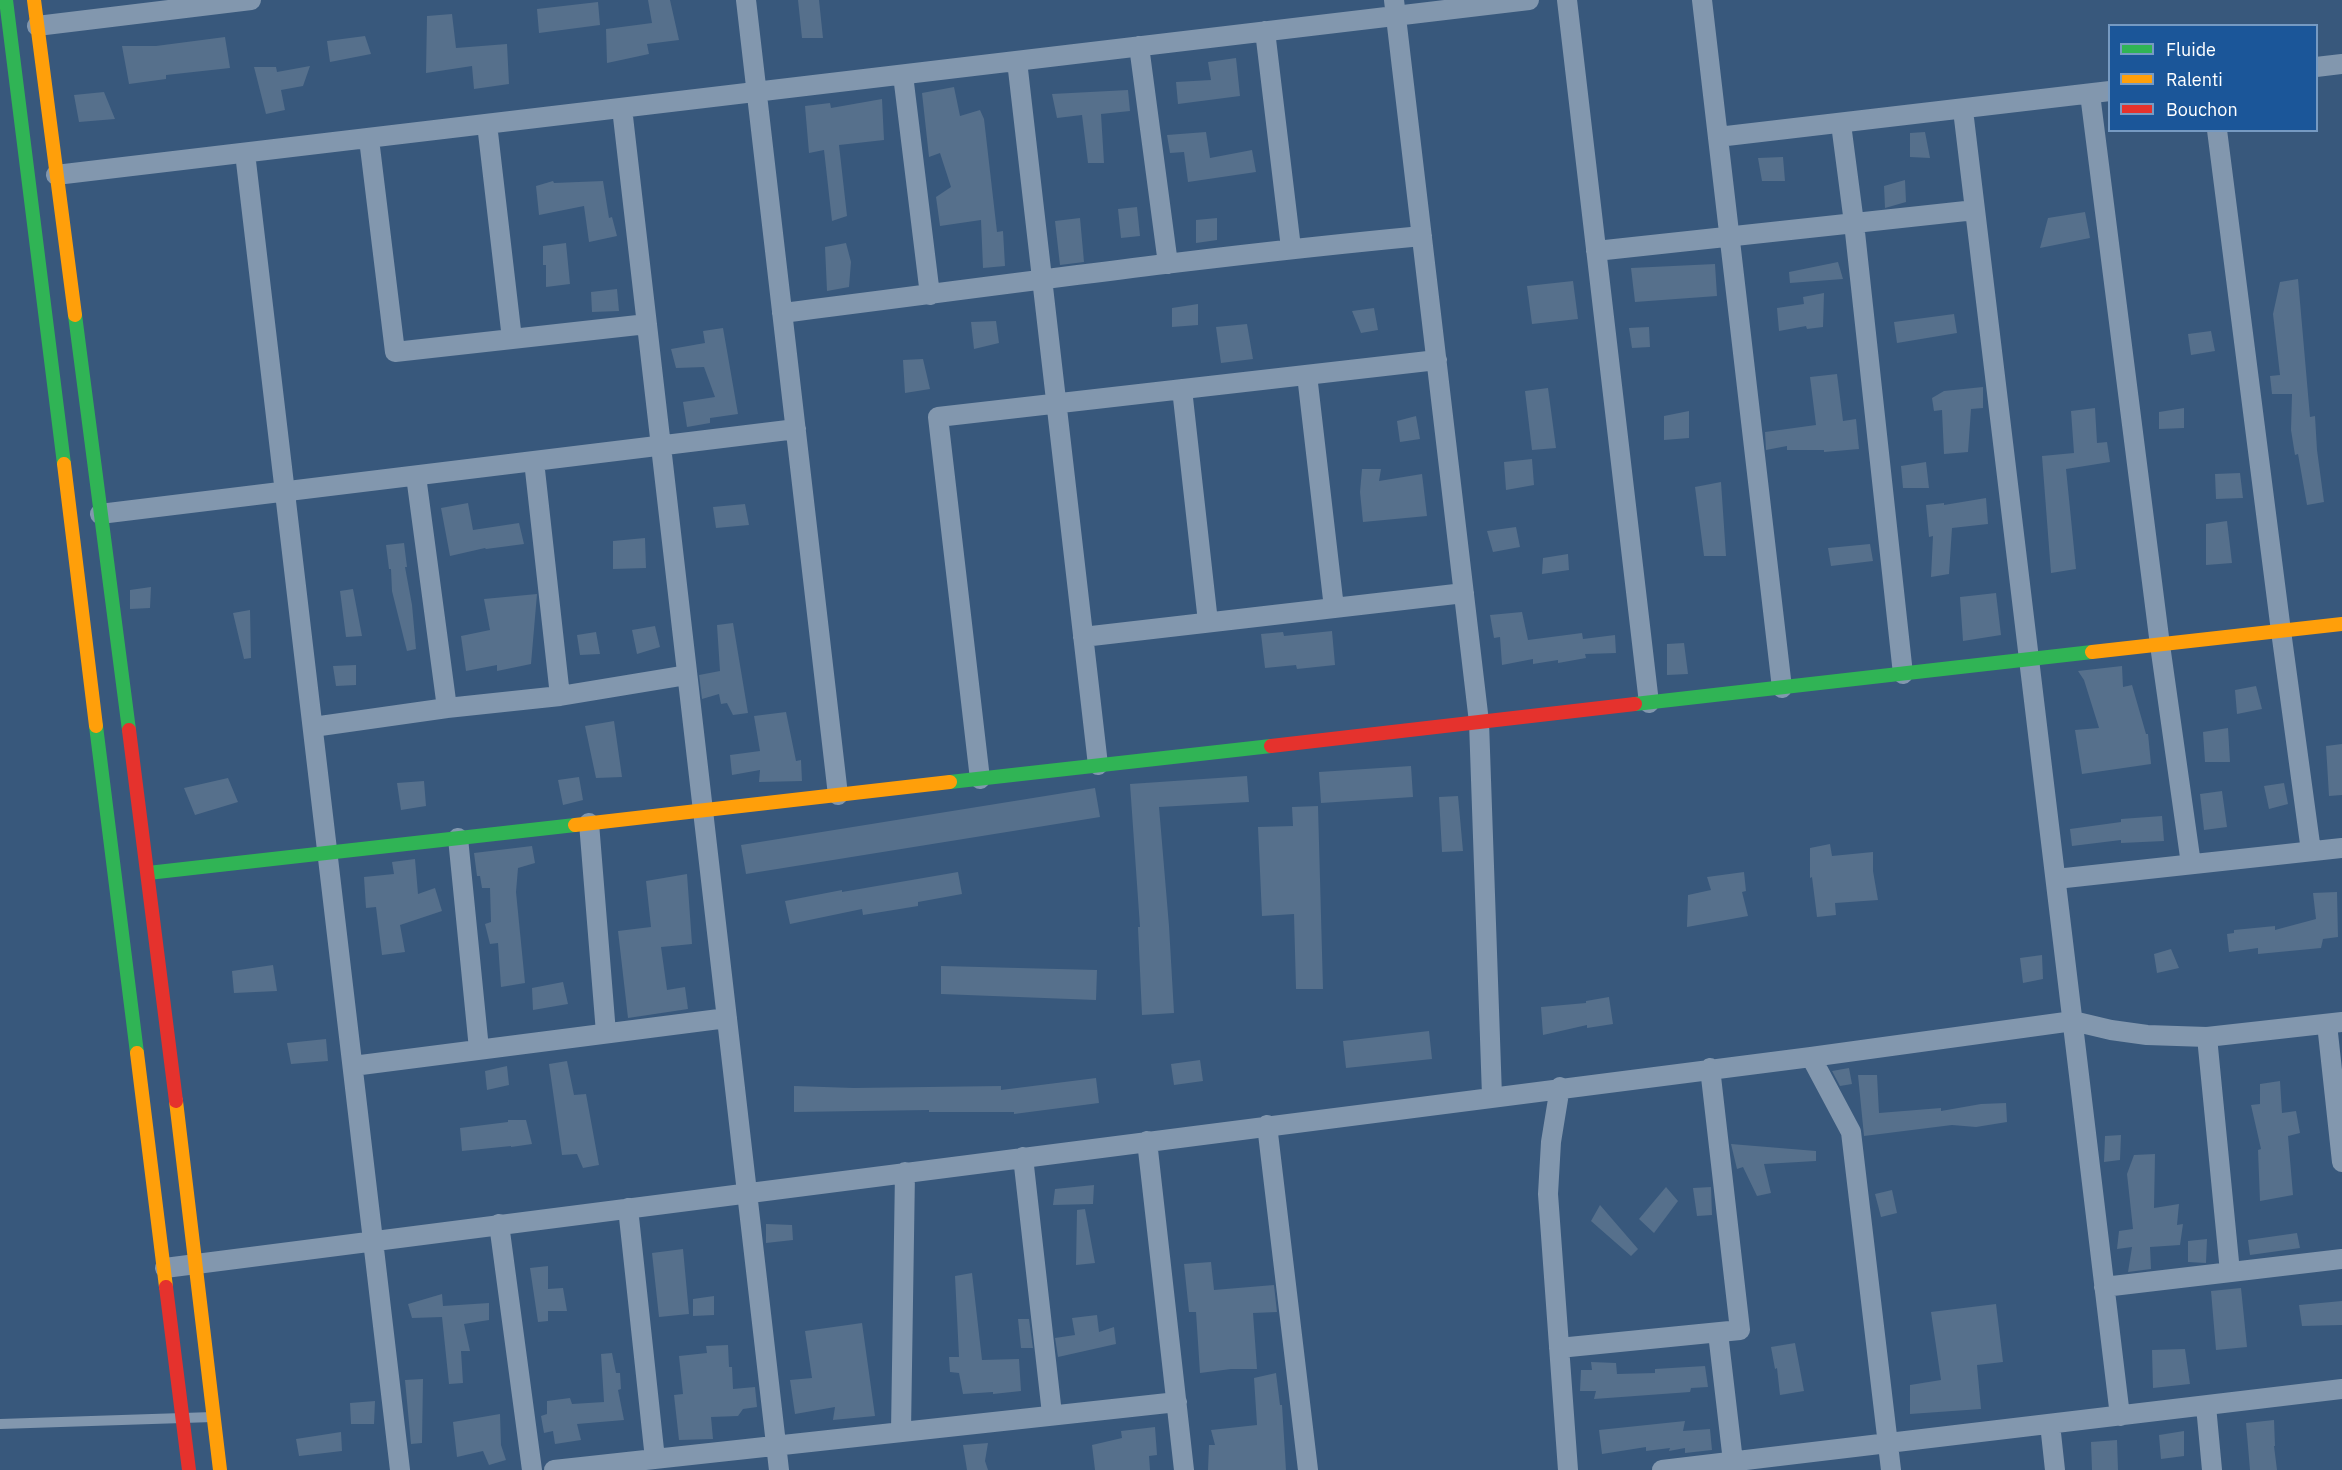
<!DOCTYPE html>
<html>
<head>
<meta charset="utf-8">
<style>
  body { margin:0 }
  #map { position:relative; width:2342px; height:1470px; overflow:hidden; background:#38587c; font-family:"IBM Plex Sans",sans-serif }
  canvas { display:block }
  .legend { position:absolute; left:2108px; top:24px; width:210px; height:108px; box-sizing:border-box; background:#1b5699; border:2px solid #769ac2; margin:0; padding:8px 10px; list-style:none; font-size:18px; color:#fff }
  .legend li { display:flex; align-items:center; gap:12px; height:30px }
  .legend b { width:30px; border:2px solid #769ac2 }
</style>
</head>
<body>
<div id="map">
<canvas width="2342" height="1470"></canvas>
<ul class="legend">
<li><b style="height:8px;background:#30b455"></b>Fluide</li>
<li><b style="height:8px;background:#ff9f0a"></b>Ralenti</li>
<li><b style="height:8px;background:#e5322d"></b>Bouchon</li>
</ul>
</div>
<script>
const context = document.querySelector('canvas').getContext('2d');
context.lineJoin = 'round';
function paint(path, color) {
  context.fillStyle = color;
  context.fill(path, 'evenodd');
}
function stroke(path, color, width, dash) {
  context.strokeStyle = color;
  context.lineWidth = width;
  context.lineCap = dash ? 'butt' : 'round';
  context.setLineDash(dash || []);
  context.stroke(path);
}
paint(new Path2D(`
  M648 0H670L679 40 647 44 649 54 607 63 606 29 652 23Z
  M798 0H819L823 38H802Z
  M598 2 600 25 539 33 537 9Z
  M452 14 456 48 507 44 509 84 474 89 472 66 426 73 427 16Z
  M365 36 371 54 330 62 327 41Z
  M225 37 230 68 166 75V79L129 84 122 46H156Z
  M1236 58 1240 96 1178 104 1176 82 1211 80 1208 62Z
  M310 66 303 86 281 90 285 110 266 114 254 67H276L277 72Z
  M954 87 960 116 980 110 984 119 997 232 1003 231 1005 266 983 268 981 220 940 226 936 197 951 187 940 153 929 157 922 93Z
  M1128 90 1130 111 1101 114 1104 163H1088L1082 115 1057 118 1052 94Z
  M104 92 115 119 79 122 74 95Z
  M882 99 884 140 839 145 847 216 832 221 824 150 809 153 805 106 830 103 831 108Z
  M1206 132 1210 158 1252 150 1256 172 1188 182 1184 152 1170 153 1167 135Z
  M1925 132 1930 158 1910 157V133Z
  M1783 157 1785 181H1762L1758 158Z
  M1905 180 1906 202 1885 208 1884 186Z
  M553 181 554 183 603 181 609 218 612 217 617 236 589 242 584 206 539 215 536 186Z
  M1137 207 1140 236 1121 238 1118 209Z
  M2085 212 2090 238 2040 248 2048 218Z
  M1080 218 1084 262 1060 265 1055 221Z
  M1217 218V240L1196 243V220Z
  M566 243 570 284 546 287V265H543V246Z
  M846 243 851 262 849 287 827 291 825 247Z
  M1838 262 1843 279 1790 283 1789 272Z
  M1715 264 1717 296 1635 302 1631 268Z
  M2298 279 2310 417 2315 416 2317 450 2324 502 2307 505 2298 454 2295 455 2291 430 2292 394H2272L2270 376 2280 375 2273 314 2280 282Z
  M1573 281 1578 319 1532 324 1527 286Z
  M617 289 619 311 592 312 591 292Z
  M1824 293 1823 327 1807 329 1806 326 1779 331 1777 308 1804 304 1803 297Z
  M1198 304V325L1172 327V308Z
  M1374 308 1378 330 1361 333 1352 311Z
  M1954 314 1957 333 1897 343 1894 322Z
  M996 321 999 343 974 349 971 322Z
  M1247 324 1253 359 1221 363 1216 327Z
  M1649 327 1650 347 1632 348 1629 328Z
  M723 328 738 414 710 418V423L687 427 683 402 715 397 704 367 676 368 671 349 705 343 703 331Z
  M2211 331 2215 351 2191 355 2188 334Z
  M923 359 930 389 905 393 903 360Z
  M1837 374 1843 421 1856 419 1859 449 1824 452V450H1787V446L1766 450 1765 432 1816 425 1810 377Z
  M1983 387V408L1971 409 1968 452 1944 454 1942 410 1934 411 1932 398 1944 391Z
  M1548 388 1556 448 1532 450 1525 391Z
  M2095 408 2097 443 2107 442 2110 462 2066 469 2076 569 2051 573 2042 456 2074 453 2071 411Z
  M2184 408V428L2159 429V412Z
  M1689 411V438L1664 440V416Z
  M1416 416 1420 439 1400 442 1397 421Z
  M1532 459 1534 485 1506 490 1504 462Z
  M1926 462 1929 488H1903L1901 466Z
  M1362 469H1381L1379 481 1422 474 1427 516 1363 522 1360 492Z
  M2240 473 2243 498 2216 499 2215 474Z
  M1721 482 1726 556H1704L1695 487Z
  M1986 498 1988 524 1952 528 1949 574 1931 577 1933 536 1929 537 1926 505 1944 503V505Z
  M468 503 473 530 519 523 524 544 486 549 485 548 450 556 441 508Z
  M745 504 749 525 716 528 713 507Z
  M2227 521 2232 563 2206 565V524Z
  M1516 527 1520 547 1493 552 1487 531Z
  M645 538 646 568 613 569V541Z
  M404 543 407 567H405L412 605 416 649 407 651 392 591 391 569H389L386 545Z
  M1870 544 1873 561 1831 566 1828 548Z
  M1568 554 1569 570 1542 574 1543 558Z
  M151 587 150 608 130 609V590Z
  M353 589 362 636 346 637 340 591Z
  M1996 593 2001 635 1963 641 1960 597Z
  M537 594 531 664 497 671V665L466 671 461 636 490 630 484 599Z
  M250 610 251 658 244 659 233 613Z
  M1522 612 1528 640 1582 633 1583 639 1615 635 1616 653 1585 654 1586 658 1558 663V660L1533 664V659L1502 665 1500 637 1494 638 1490 615Z
  M733 623 748 713 733 715 727 703 721 704 719 694 702 699 699 675 720 671 717 625Z
  M655 626 660 647 637 654 632 630Z
  M1332 631 1335 665 1297 669 1296 665 1265 668 1261 634 1283 632 1284 636Z
  M596 632 600 654 580 655 577 635Z
  M1684 643 1688 674 1667 675V644Z
  M356 665V685L336 686 333 666Z
  M2122 666 2123 687 2132 685 2146 734H2148L2151 764 2082 774 2075 730 2099 728 2084 680 2078 671Z
  M2256 686 2262 709 2237 714 2235 690Z
  M786 712 796 761 801 760 802 781 759 782 760 770 732 775 730 755 760 751 754 716Z
  M614 721 622 777 596 778 585 726Z
  M2228 728 2230 762H2205L2203 732Z
  M2342 744V795L2329 796 2326 746Z
  M1411 766 1413 797 1321 803 1319 772Z
  M1247 776 1249 802 1159 807 1169 926 1174 1013 1142 1015 1138 927H1140L1130 784Z
  M579 777 583 800 563 805 558 780Z
  M228 778 238 802 195 815 184 788Z
  M424 781 426 806 401 810 397 783Z
  M2284 783 2288 804 2269 809 2264 786Z
  M1095 788 1100 817 746 874 741 845Z
  M2222 791 2227 827 2204 830 2200 794Z
  M1458 796 1463 851 1442 852 1439 797Z
  M1318 806 1323 989H1296L1294 914 1262 916 1258 827 1293 826 1292 807Z
  M2162 816 2164 841 2121 843V840L2072 846 2070 829 2121 822V819Z
  M1830 844 1832 856 1873 852V871L1878 900 1835 903 1836 915 1817 917 1812 877 1810 878V848Z
  M532 846 535 863 518 868 516 892 525 983 501 987 498 943 490 944 485 924 491 922 490 888H482L480 876H477L474 853Z
  M415 859 418 894 435 888 442 911 400 925 405 952 382 955 376 907 366 908 364 877 394 874 392 862Z
  M958 872 962 894 918 902V906L863 915 862 909 790 924 785 901 842 890V892Z
  M1744 872 1746 891 1742 892 1748 916 1687 927 1688 895 1711 890 1707 877Z
  M687 874 692 944 661 947 667 990 685 987 688 1009 628 1018 618 931 651 927 646 881Z
  M2337 892 2338 937 2323 939 2321 948 2258 954V948L2229 952 2227 934 2234 933V930L2275 926V930L2316 919 2313 893Z
  M2171 949 2179 968 2157 973 2154 954Z
  M2042 955 2043 979 2023 983 2020 958Z
  M273 965 277 991 234 993 232 971Z
  M941 966 1097 970 1096 1000 941 994Z
  M563 982 568 1004 533 1010 532 988Z
  M1609 997 1613 1024 1587 1028V1025L1543 1035 1541 1007 1586 1003V1001Z
  M1429 1031 1432 1059 1346 1068 1343 1041Z
  M326 1039 328 1061 291 1064 287 1043Z
  M1200 1060 1203 1081 1174 1085 1171 1064Z
  M567 1061 574 1095 586 1094 599 1165 583 1168 577 1154 562 1155 549 1064Z
  M507 1066 509 1085 487 1090 485 1071Z
  M1849 1068 1852 1084 1840 1086 1832 1071Z
  M1858 1075H1877L1879 1113 1941 1108V1111L1981 1104 2006 1103 2007 1122 1976 1127 1952 1125 1864 1136Z
  M1096 1078 1099 1103 1014 1114V1112H929V1110L794 1112V1086L854 1088 1001 1086V1090Z
  M2280 1081 2282 1113 2296 1111 2300 1133 2288 1136 2293 1195 2260 1201 2258 1150 2261 1149 2251 1105 2260 1104V1084Z
  M508 1120H526L532 1144 511 1147V1146L462 1151 460 1128 508 1122Z
  M2121 1135 2120 1160 2104 1162 2105 1136Z
  M1731 1144 1816 1151V1161L1764 1164 1771 1193 1757 1196 1743 1167 1737 1169Z
  M2155 1154 2154 1208 2179 1204 2177 1225 2183 1224 2180 1245 2150 1247 2151 1269 2128 1272 2132 1247 2117 1249 2119 1231 2133 1229 2127 1174 2134 1155Z
  M1094 1185 1093 1204 1053 1205 1055 1189Z
  M1666 1187 1678 1201 1654 1233 1639 1219Z
  M1711 1187 1712 1215 1697 1216 1693 1188Z
  M1892 1190 1897 1213 1881 1217 1875 1194Z
  M1600 1205 1638 1249 1631 1256 1591 1221Z
  M1085 1209 1095 1263 1076 1265 1077 1210Z
  M766 1224 792 1225 793 1240 766 1243Z
  M2297 1233 2300 1248 2250 1255 2248 1240Z
  M2207 1239 2206 1263 2188 1262V1241Z
  M683 1249 689 1314 659 1317 652 1253Z
  M1211 1262 1214 1290 1274 1285 1277 1312 1253 1313 1257 1369H1231L1200 1373 1196 1312H1189L1184 1264Z
  M548 1266V1289L563 1288 567 1311H548V1321L538 1322 530 1268Z
  M972 1273 982 1360 1019 1359 1021 1391 993 1394V1392L963 1394 959 1373 950 1372 949 1357H959L955 1276Z
  M2241 1288 2247 1347 2216 1350 2211 1291Z
  M442 1294 443 1306 489 1303V1320L464 1324 470 1351H461L463 1383 449 1384 442 1317 412 1318 408 1304Z
  M714 1296V1315L693 1316V1299Z
  M2342 1301V1325L2302 1326 2299 1305Z
  M1996 1304 2003 1362 1977 1365 1981 1409 1910 1414V1385L1941 1380 1931 1312Z
  M1097 1315 1099 1332 1114 1327 1116 1344 1058 1357 1055 1338 1075 1335 1072 1318Z
  M1018 1319H1029L1033 1348H1021Z
  M862 1323 875 1416 833 1420 835 1407 795 1414 790 1380 812 1378 805 1331Z
  M1795 1343 1804 1391 1780 1395 1777 1368 1775 1369 1771 1347Z
  M728 1345 729 1367H732L733 1389 755 1387 757 1407 743 1409 738 1416 711 1417 713 1439 679 1440 674 1395 683 1394 679 1356 707 1353 706 1346Z
  M2185 1349 2190 1384 2153 1388 2152 1350Z
  M612 1353 616 1373H620L621 1389 618 1390 624 1420 577 1424 581 1440 555 1444 553 1431 544 1433 541 1416 547 1414V1401L570 1398 572 1404 604 1402 601 1354Z
  M1591 1362 1616 1363 1617 1374 1655 1373V1369L1705 1366 1708 1387 1691 1388 1690 1392 1594 1399 1596 1391H1580L1581 1370H1592Z
  M1276 1373 1280 1405H1282L1286 1470H1208L1209 1445H1215L1211 1430 1257 1425 1254 1378Z
  M423 1379 422 1443 411 1444 405 1380Z
  M375 1401 374 1424H351L350 1403Z
  M500 1414 501 1445 506 1460 489 1465 483 1451 457 1457 453 1422Z
  M2274 1420 2275 1446H2274L2277 1470H2250L2246 1423Z
  M1685 1421 1683 1431 1710 1429 1712 1450 1685 1453V1448L1669 1451 1670 1448 1646 1451V1447L1602 1454 1599 1430Z
  M1155 1427 1157 1455 1149 1456 1150 1470H1095L1092 1445 1122 1438 1121 1431Z
  M2184 1431V1456L2161 1459 2159 1435Z
  M341 1432 342 1451 299 1456 296 1439Z
  M2117 1440 2118 1470H2092L2091 1442Z
  M988 1443 985 1461 988 1470H967L963 1445Z`), '#56708c');
stroke(new Path2D(`
  M0 1424 213 1417`), '#8297ae', 10);
stroke(new Path2D(`
  M746 0 838 795
  M1394 0 1479 722 1492 1096
  M1567 0 1649 703
  M1702 0 1782 688
  M37 26 251 0
  M1265 31 1291 248
  M1139 46 1168 264
  M1017 61 1098 765
  M2316 67 2342 64
  M903 75 930 295
  M2090 94 2160 645 2191 864
  M622 108 779 1470
  M1963 110 2120 1416
  M487 124 512 339
  M1841 124 1854 223 1903 674
  M2217 130 2281 631 2311 851
  M1718 137 2110 91
  M369 139 395 352 647 324
  M245 153 400 1470
  M56 175 1529 0
  M1596 251 1975 210
  M782 313C996 286 1208 256 1422 236
  M1307 375 1334 608
  M1182 389 1208 622
  M534 461 560 696
  M416 476 447 708
  M100 514 796 429
  M1083 637 1464 593
  M313 727 447 708 560 696 687 675
  M980 779 938 417 1437 360
  M589 823 606 1033
  M458 838 479 1049
  M2056 879 2342 848
  M2327 1024 2342 1162
  M2207 1037 2230 1272
  M1811 1057 1851 1132 1891 1470
  M353 1066 727 1018
  M1560 1087 1551 1142 1548 1194 1568 1470
  M1267 1125 1308 1470
  M1147 1141 1184 1470
  M1023 1157 1052 1414
  M628 1208 655 1459
  M499 1224 532 1470
  M165 1268 1811 1057 2073 1021 2111 1030 2147 1035 2207 1037 2342 1022
  M2104 1287 2342 1259
  M1718 1333 1734 1470
  M1559 1348 1740 1330 1710 1068
  M2206 1406 2212 1470
  M2050 1424 2055 1470
  M901 1431 905 1172
  M554 1470 1177 1402
  M1662 1470 2342 1389`), '#8297ae', 20);
stroke(new Path2D(`
  M6 0 64 464
  M75 315 129 730
  M1635 704 2092 652
  M96 726 137 1053
  M950 782 1271 746
  M148 873 575 825`), '#30b455', 14);
stroke(new Path2D(`
  M34 0 75 315
  M64 464 96 726
  M2092 652 2342 624
  M575 825 950 782
  M137 1053 166 1287
  M176 1101 220 1470`), '#ff9f0a', 14);
stroke(new Path2D(`
  M129 730 176 1101
  M1271 746 1635 704
  M166 1287 189 1470`), '#e5322d', 14);
</script>
</body>
</html>
